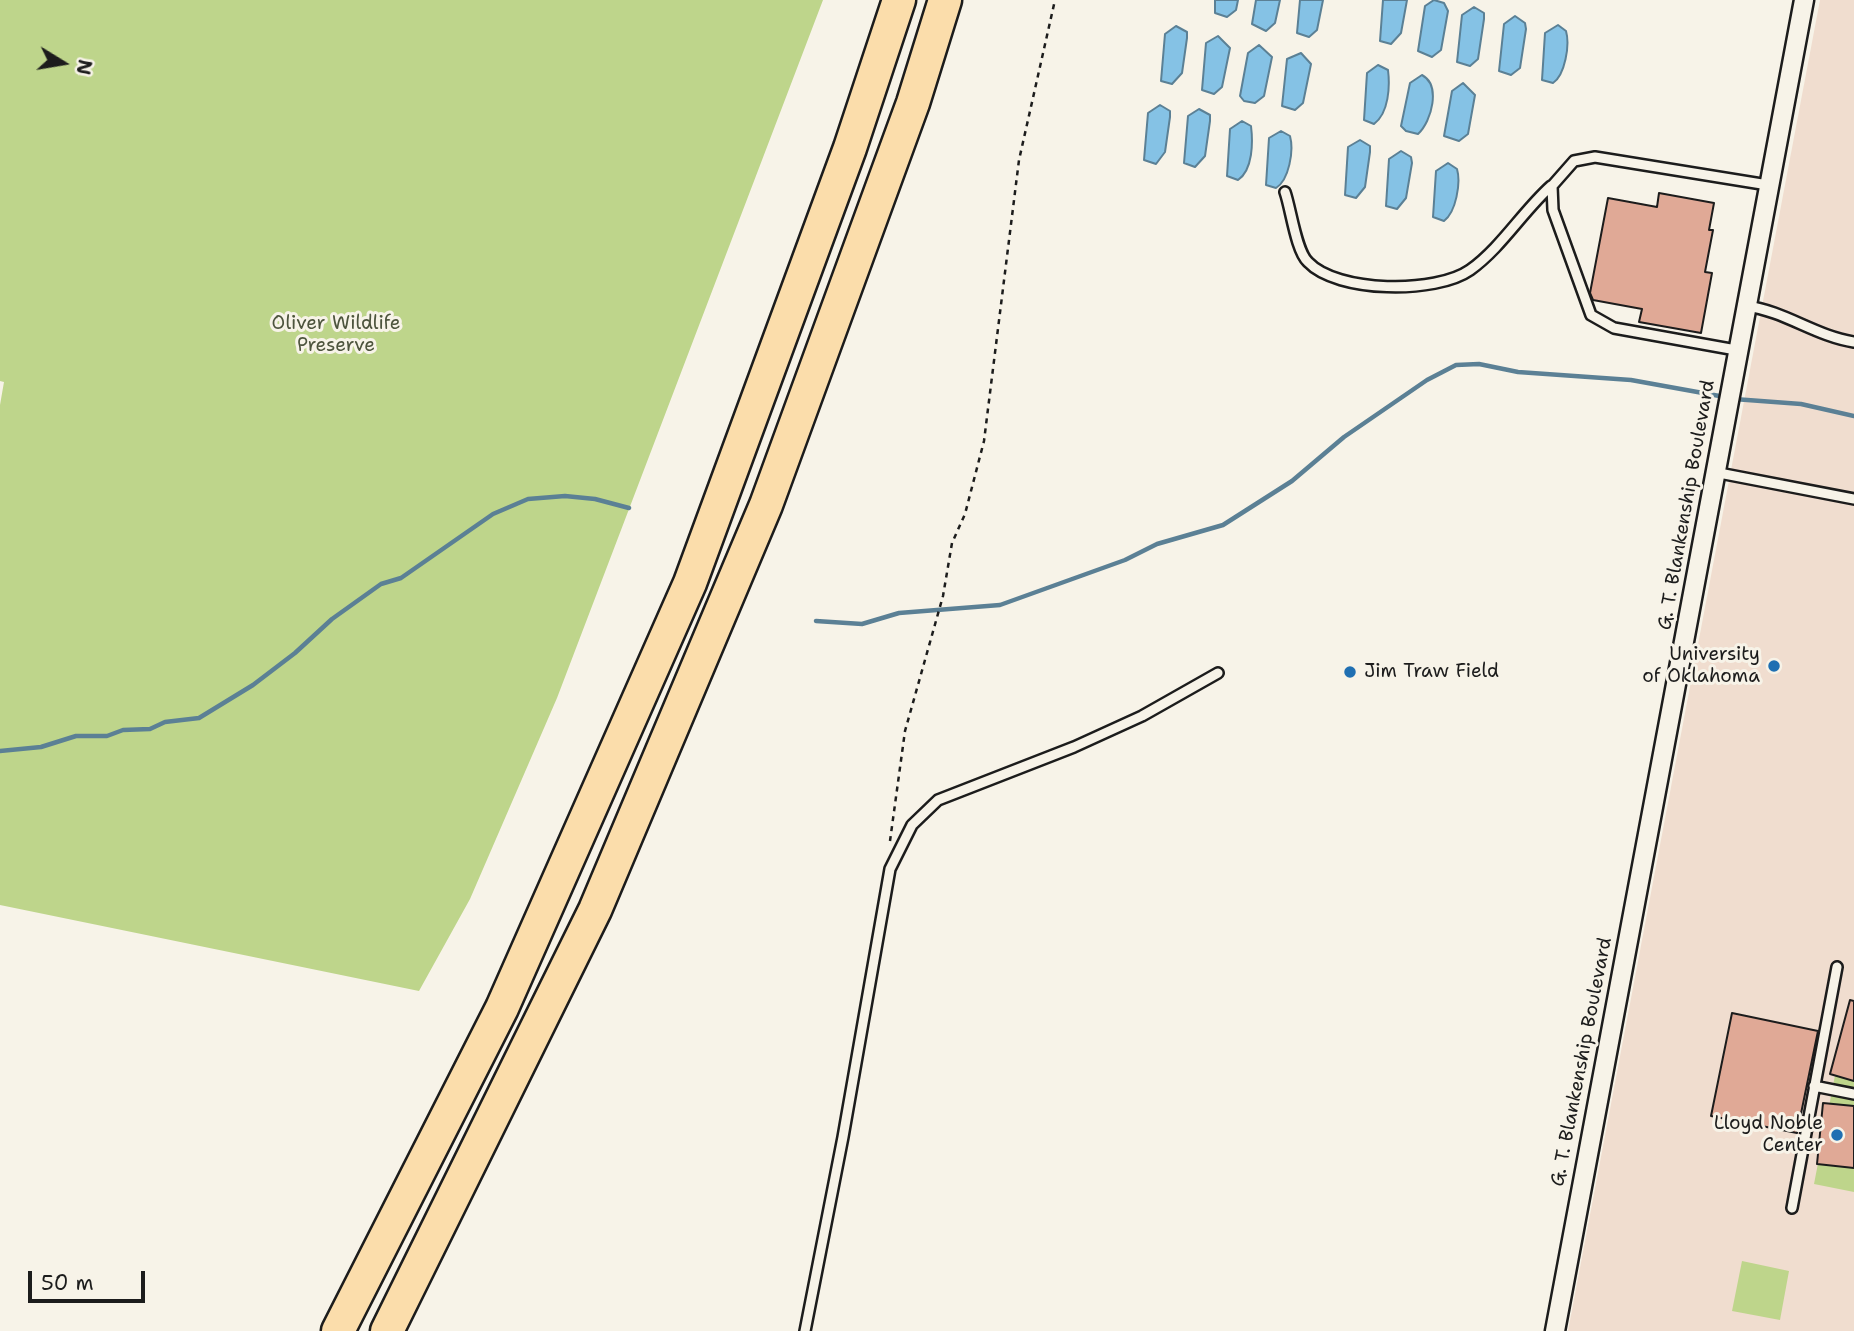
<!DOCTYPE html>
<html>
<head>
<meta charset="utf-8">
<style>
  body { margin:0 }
  #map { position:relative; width:1854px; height:1331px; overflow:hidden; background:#f7f3e8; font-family:"Shantell Sans",sans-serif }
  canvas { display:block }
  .north { position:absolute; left:28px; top:28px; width:70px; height:70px; -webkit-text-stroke:5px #f7f3e8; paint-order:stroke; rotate:101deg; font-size:19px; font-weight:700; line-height:28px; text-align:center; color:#1c1c1c }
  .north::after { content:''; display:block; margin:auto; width:24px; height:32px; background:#1c1c1c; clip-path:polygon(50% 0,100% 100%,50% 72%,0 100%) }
  .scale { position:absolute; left:28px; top:1271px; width:117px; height:32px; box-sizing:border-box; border:4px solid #1c1c1c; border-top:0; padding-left:9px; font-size:21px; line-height:24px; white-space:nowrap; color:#1c1c1c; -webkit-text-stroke:5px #f7f3e8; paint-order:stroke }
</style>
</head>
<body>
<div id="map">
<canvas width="1854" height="1331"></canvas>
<div class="north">N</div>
<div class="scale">50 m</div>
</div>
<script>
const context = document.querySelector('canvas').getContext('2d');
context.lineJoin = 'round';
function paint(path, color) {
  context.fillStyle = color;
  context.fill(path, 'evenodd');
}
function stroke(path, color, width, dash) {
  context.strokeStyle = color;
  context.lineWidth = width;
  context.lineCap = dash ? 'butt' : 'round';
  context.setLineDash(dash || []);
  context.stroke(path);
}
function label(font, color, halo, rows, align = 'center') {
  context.font = font + ' "Shantell Sans",sans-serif';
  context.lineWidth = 6;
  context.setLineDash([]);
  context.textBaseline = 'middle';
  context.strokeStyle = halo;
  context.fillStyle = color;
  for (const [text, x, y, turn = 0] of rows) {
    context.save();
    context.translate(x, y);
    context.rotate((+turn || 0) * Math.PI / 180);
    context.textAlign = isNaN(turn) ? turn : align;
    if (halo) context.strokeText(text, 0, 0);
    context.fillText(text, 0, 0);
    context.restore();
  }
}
paint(new Path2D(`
  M1820 0H1854V1331H1568Z`), '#f0ddcf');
paint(new Path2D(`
  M0 0H823L557 698 470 899 419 991 0 905V405L4 382 0 381Z
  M1849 1003 1854 1004V1192L1814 1184Z
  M1742 1261 1789 1271 1780 1320 1732 1311Z`), '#bed58b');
const water = new Path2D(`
  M1215 0H1238L1236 10 1227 17 1215 13Z
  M1256 0H1280L1275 23 1266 31 1252 24Z
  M1300 0H1323L1317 30 1309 37 1297 33Z
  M1383 0H1407L1401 33 1391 44 1380 41Z
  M1434 0 1444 3 1448 11 1441 50 1432 57 1418 51 1425 6Z
  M1474 7 1484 13V19L1478 59 1470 66 1457 62 1462 15Z
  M1515 16 1525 23 1526 29 1520 68 1511 75 1499 71 1504 24Z
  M1558 25 1566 31C1570 45 1565 75 1553 83L1542 80 1545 33Z
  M1176 26 1187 32V38L1182 73 1172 84 1161 81 1165 34Z
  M1218 36 1230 48 1222 87 1214 94 1202 90 1206 43Z
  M1259 45 1272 57 1264 96 1255 103 1244 101 1240 96 1248 53Z
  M1301 53 1311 64 1303 103 1295 110 1282 106 1287 59Z
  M1378 65 1388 70C1390 86 1389 113 1374 124L1364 120 1367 73Z
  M1422 75C1441 85 1432 121 1418 134L1406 131 1401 126 1410 83Z
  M1463 83 1475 95 1468 134 1459 141 1444 136 1452 91Z
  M1160 105 1170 111V117L1165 152 1156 164 1144 160 1148 113Z
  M1199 109 1210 115V121L1205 156 1195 167 1184 163 1188 116Z
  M1242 121 1251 126C1253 142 1253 170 1238 180L1227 176 1230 129Z
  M1281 131 1290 136C1294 151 1289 180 1276 188L1266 185 1269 138Z
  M1360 140 1370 146V152L1365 187 1356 198 1345 195 1348 147Z
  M1401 151 1411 157 1412 163 1406 198 1397 209 1386 206 1389 159Z
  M1448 163 1457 169C1461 183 1456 212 1444 221L1433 217 1436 171Z`);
paint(water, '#85c2e5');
stroke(water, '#5b8095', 2);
stroke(new Path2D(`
  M1734 399 1801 404 1854 416
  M816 621 862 624 899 613 1000 605 1125 560 1157 544 1223 525 1292 481 1344 437 1427 380 1456 365 1479 364 1518 372 1631 380 1725 397
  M0 751 41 747 76 736H107L123 730 150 729 165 722 199 718 253 685 295 653 332 619 381 584 401 578 493 514 528 499 565 496 595 499 629 508`), '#5b8095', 4.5);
const building = new Path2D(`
  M1659 193 1714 203 1709 230H1713L1705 272 1712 273 1701 333 1639 322 1642 309 1593 300 1590 293 1608 198 1657 207Z
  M1850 1000 1854 1001V1081L1830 1074Z
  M1732 1013 1818 1031 1797 1133 1711 1116Z
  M1823 1103 1854 1106V1168L1817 1164Z`);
paint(building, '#e0a996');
stroke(building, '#1c1c1c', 2);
const lane = new Path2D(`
  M1285 192C1291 209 1296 251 1308 262 1337 293 1436 294 1470 270 1501 248 1523 211 1551 186
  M1746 306C1785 311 1815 336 1854 342
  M1736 350 1614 328 1591 315 1553 210 1552 186 1574 161 1595 157 1768 185
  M1714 472 1854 499
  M1814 1086 1854 1094
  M1792 1208 1837 967
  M805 1331 843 1137 890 869 912 825 938 800 1074 747 1142 716 1218 673`);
const street = new Path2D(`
  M1555 1331 1804 0`);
const highway = new Path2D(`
  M338 1331 502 1008 690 583 850 148 899 0
  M387 1331 595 910 766 505 913 103 945 0`);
stroke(lane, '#1c1c1c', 14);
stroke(street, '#1c1c1c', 23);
stroke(highway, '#1c1c1c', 37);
stroke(new Path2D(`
  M890 841 905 731 943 596 952 543 965 514 984 441 1019 160 1055 0`), '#1c1c1c', 2.5, [5, 5]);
stroke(lane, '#f7f3e8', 9);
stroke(street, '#f7f3e8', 18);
stroke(highway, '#fbddab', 32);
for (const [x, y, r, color] of [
  [1774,666,7,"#1f6fb2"],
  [1350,672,7,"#1f6fb2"],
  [1837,1135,7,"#1f6fb2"]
]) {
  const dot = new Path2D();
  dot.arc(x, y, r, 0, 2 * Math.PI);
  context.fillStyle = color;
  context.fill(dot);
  stroke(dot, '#f7f3e8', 2.5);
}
label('19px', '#4d543d', '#f7f3e8', [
  ["Oliver Wildlife",336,324],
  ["Preserve",336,346]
]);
label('19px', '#1c1c1c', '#f7f3e8', [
  ["G. T. Blankenship Boulevard",1687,505,-80],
  ["G. T. Blankenship Boulevard",1582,1062,-79]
]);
label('19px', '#1c1c1c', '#f7f3e8', [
  ["University",1760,655],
  ["of Oklahoma",1760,677],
  ["Jim Traw Field",1364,672,"left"],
  ["Lloyd Noble",1823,1124],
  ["Center",1823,1146]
], 'right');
</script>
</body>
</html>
